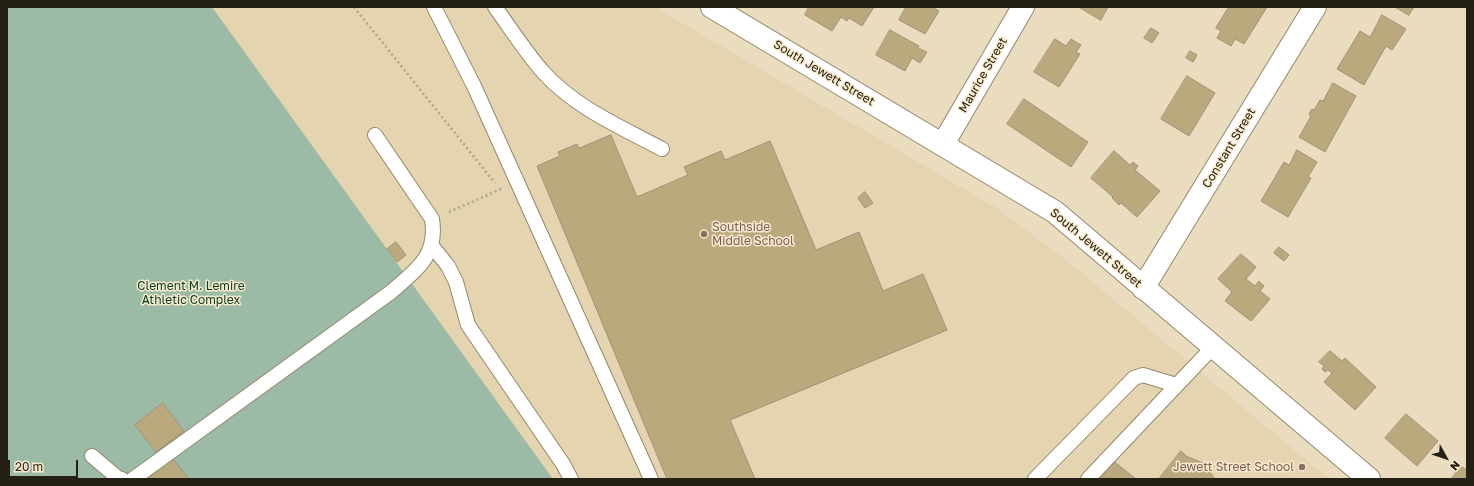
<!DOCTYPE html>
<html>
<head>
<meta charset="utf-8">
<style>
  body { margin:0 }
  #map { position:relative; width:1474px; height:486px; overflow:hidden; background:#eaddbf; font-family:"Golos Text",sans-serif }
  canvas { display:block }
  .frame { position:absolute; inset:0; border:8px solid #252015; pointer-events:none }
  .north { position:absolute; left:1426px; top:438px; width:40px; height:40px; -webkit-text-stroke:3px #f8eacc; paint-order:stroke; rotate:130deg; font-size:11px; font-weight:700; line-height:16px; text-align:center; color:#252015 }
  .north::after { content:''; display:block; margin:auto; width:14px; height:18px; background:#252015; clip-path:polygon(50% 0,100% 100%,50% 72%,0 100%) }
  .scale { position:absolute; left:8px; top:460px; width:70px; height:18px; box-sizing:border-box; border:2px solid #252015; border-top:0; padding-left:5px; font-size:12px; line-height:14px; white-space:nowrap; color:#252015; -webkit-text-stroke:3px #f8eacc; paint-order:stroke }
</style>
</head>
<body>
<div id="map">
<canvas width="1474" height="486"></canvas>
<div class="frame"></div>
<div class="north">N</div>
<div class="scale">20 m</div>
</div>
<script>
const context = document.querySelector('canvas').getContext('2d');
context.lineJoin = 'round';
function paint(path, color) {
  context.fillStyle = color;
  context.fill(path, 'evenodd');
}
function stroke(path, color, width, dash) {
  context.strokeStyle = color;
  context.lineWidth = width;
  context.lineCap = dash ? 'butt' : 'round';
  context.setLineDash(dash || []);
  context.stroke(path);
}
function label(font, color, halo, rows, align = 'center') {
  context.font = font + ' "Golos Text",sans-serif';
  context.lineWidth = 3;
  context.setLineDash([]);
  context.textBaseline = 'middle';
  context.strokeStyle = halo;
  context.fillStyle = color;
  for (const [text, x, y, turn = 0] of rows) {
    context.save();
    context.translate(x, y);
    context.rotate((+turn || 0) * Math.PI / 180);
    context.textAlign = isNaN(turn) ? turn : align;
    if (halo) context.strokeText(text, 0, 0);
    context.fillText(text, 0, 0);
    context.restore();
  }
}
paint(new Path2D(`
  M212 7H655L998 209 1065 259 1329 479H553Z`), '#e4d4af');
paint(new Path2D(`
  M7 7H212L553 479H7Z`), '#9cbba6');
const building = new Path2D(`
  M809 7H874L862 26 849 18 847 21 841 17 832 31 805 15Z
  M906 7H932L939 11 925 34 899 20Z
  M1079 7H1108L1101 20Z
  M1229 7H1267L1244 44 1235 39 1231 46 1217 38 1221 31 1216 28Z
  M1395 7H1414L1409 15Z
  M1382 15 1406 29 1392 50 1386 46 1364 85 1337 69 1360 31 1370 37Z
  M1151 28 1159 33 1152 43 1144 38Z
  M890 30 919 46 918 48 927 52 920 63 912 58 905 71 876 55Z
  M1055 39 1066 46 1071 39 1081 45 1076 52 1080 54 1059 87 1034 72Z
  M1190 51 1197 55 1193 62 1186 58Z
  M1187 76 1215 93 1189 136 1161 119Z
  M1333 83 1356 96 1325 152 1299 137 1311 116 1309 114 1312 109 1314 110 1320 100 1323 101Z
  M1024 99 1088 142 1071 167 1007 124Z
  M611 135 637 197 688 175 684 167 721 151 725 160 770 141 816 250 859 232 883 291 923 274 947 330 730 420 755 479H667L537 166 560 156 558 152 577 144 579 148Z
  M1297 150 1317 162 1308 177 1311 178 1288 217 1261 201 1284 162 1289 165Z
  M1114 151 1130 165 1133 162 1138 166 1135 170 1160 191 1137 217 1121 203 1119 205 1112 198 1113 197 1091 178Z
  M865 192 873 203 865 208 858 198Z
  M396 242 406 255 397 262 387 249Z
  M1279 247 1289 255 1284 261 1274 253Z
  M1241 254 1256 267 1246 279 1255 286 1259 281 1264 286 1260 291 1270 299 1251 321 1225 301 1232 292 1218 279Z
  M1330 351 1342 361 1345 358 1376 387 1355 410 1324 382 1332 373 1328 370 1325 372 1322 369 1324 366 1319 362Z
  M163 403 184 431 156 452 135 425Z
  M1406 414 1438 441 1417 466 1385 438Z
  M1181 451 1186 456 1203 463 1215 479H1159Z
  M173 459 189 479H147Z
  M1112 460 1136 479H1100L1098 477Z
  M1460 466 1467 470V479H1452Z`);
paint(building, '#bba97e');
stroke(building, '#9f9276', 1);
const lane = new Path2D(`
  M434 7 474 86 651 479
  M495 7C511 29 526 53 544 73 576 108 621 127 662 149
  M432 246 448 266 456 282 468 325 563 464 571 479
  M92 456 118 478 122 479
  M133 479 391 292C416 270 438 256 432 219L375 135
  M1035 479 1134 378 1143 375 1176 385
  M1088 479 1213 347`);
const street = new Path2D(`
  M943 144 1023 7
  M1143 288 1315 7`);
const secondary = new Path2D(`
  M712 7 1055 212 1369 479`);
stroke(lane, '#94886c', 16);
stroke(street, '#94886c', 24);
stroke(secondary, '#94886c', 24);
stroke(new Path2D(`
  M354 7 495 183
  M449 212 501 189`), '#afa48c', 2.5, [2, 3]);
stroke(lane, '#fff', 14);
stroke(street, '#fff', 22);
stroke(secondary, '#fff', 22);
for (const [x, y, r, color] of [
  [704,234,4,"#8d6e63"],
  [1302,467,4,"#8d6e63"]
]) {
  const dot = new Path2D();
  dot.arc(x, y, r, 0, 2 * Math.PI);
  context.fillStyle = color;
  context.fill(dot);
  stroke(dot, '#f8eacc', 1.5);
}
label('12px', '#252015', '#f8eacc', [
  ["South Jewett Street",824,73,31],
  ["Maurice Street",983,75,-60],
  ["Constant Street",1229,148,-59],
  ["South Jewett Street",1096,248,40]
]);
label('12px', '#785e54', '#f8eacc', [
  ["Southside",712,227],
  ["Middle School",712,241],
  ["Jewett Street School",1294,467,"right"]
], 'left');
label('12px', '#033b20', '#f8eacc', [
  ["Clement M. Lemire",191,286],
  ["Athletic Complex",191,300]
]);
</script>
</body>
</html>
